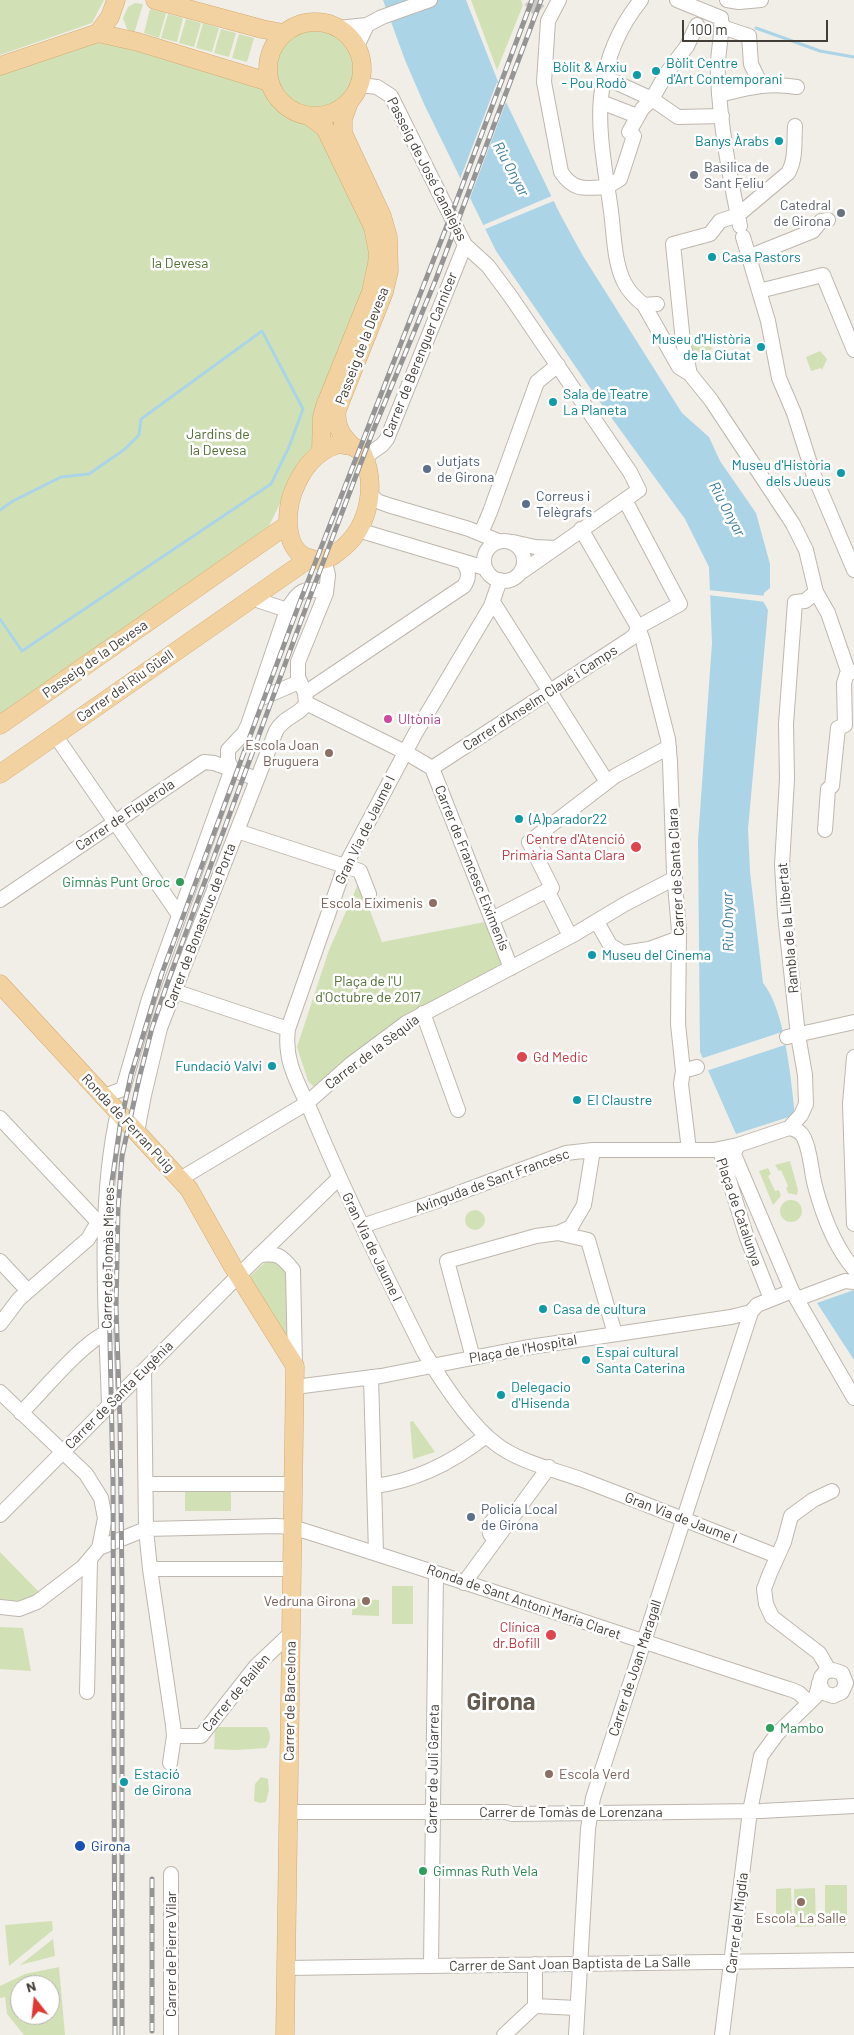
<!DOCTYPE html>
<html>
<head>
<meta charset="utf-8">
<style>
  body { margin:0 }
  #map { position:relative; width:854px; height:2035px; overflow:hidden; background:#f1ede7; font-family:Barlow,sans-serif }
  canvas { display:block }
  .north { position:absolute; left:10px; top:1975px; width:50px; height:50px; box-sizing:border-box; background:#fff; border:1px solid #b4b1af; border-radius:50%; rotate:344deg; font-size:14px; font-weight:700; line-height:20px; text-align:center; color:#433d37 }
  .north::after { content:''; display:block; margin:auto; width:18px; height:22px; background:#df3830; clip-path:polygon(50% 0,100% 100%,50% 72%,0 100%) }
  .scale { position:absolute; left:682px; top:20px; width:146px; height:22px; box-sizing:border-box; border:2px solid #433d37; border-top:0; padding-left:6px; font-size:15px; line-height:18px; white-space:nowrap; color:#433d37; -webkit-text-stroke:4px #fff; paint-order:stroke }
</style>
</head>
<body>
<div id="map">
<canvas width="854" height="2035"></canvas>
<div class="north">N</div>
<div class="scale">100 m</div>
</div>
<script>
const context = document.querySelector('canvas').getContext('2d');
context.lineJoin = 'round';
function paint(path, color) {
  context.fillStyle = color;
  context.fill(path, 'evenodd');
}
function stroke(path, color, width, dash) {
  context.strokeStyle = color;
  context.lineWidth = width;
  context.lineCap = dash ? 'butt' : 'round';
  context.setLineDash(dash || []);
  context.stroke(path);
}
function label(font, color, halo, rows, align = 'center') {
  context.font = font + ' Barlow,sans-serif';
  context.lineWidth = 5;
  context.setLineDash([]);
  context.textBaseline = 'middle';
  context.strokeStyle = halo;
  context.fillStyle = color;
  for (const [text, x, y, turn = 0] of rows) {
    context.save();
    context.translate(x, y);
    context.rotate((+turn || 0) * Math.PI / 180);
    context.textAlign = isNaN(turn) ? turn : align;
    if (halo) context.strokeText(text, 0, 0);
    context.fillText(text, 0, 0);
    context.restore();
  }
}
paint(new Path2D(`
  M0 0H104L92 23 0 55Z
  M471 0H521L523 5 497 70Z
  M135 3 143 4 134 34 127 29 123 18 128 7Z
  M150 9 166 13 159 38 144 33Z
  M168 14 183 18 177 42 161 38Z
  M186 19 201 23 194 47 179 43Z
  M203 23 219 28 212 52 196 48Z
  M221 29 236 33 229 57 214 53Z
  M276 70a40 40 0 1 1 80 0a40 40 0 1 1-80 0Z
  M239 34 254 38 247 62 232 58Z
  M103 38 259 84 283 113 312 124 323 132 368 229 370 274 315 445 294 475 269 526 0 718V72Z
  M708 334 712 349 690 355 688 339Z
  M820 351 827 359 822 370 821 368 811 371 806 357Z
  M359 882 382 942 490 921 506 963 315 1088 308 1081 297 1047 329 950Z
  M790 1161 798 1190 797 1195 788 1193 786 1188 788 1186 781 1170 779 1171 775 1165Z
  M768 1168 771 1174 768 1176 775 1191 779 1190 781 1196 773 1205 759 1171Z
  M780 1211a11 11 0 1 1 22 0a11 11 0 1 1-22 0Z
  M465 1220a10 10 0 1 1 20 0a10 10 0 1 1-20 0Z
  M271 1257 288 1269 287 1347 248 1278Z
  M413 1421 435 1452 413 1459 410 1422Z
  M185 1489 231 1490V1511H185Z
  M0 1552 39 1592C25 1601 16 1602 0 1601Z
  M392 1586H413V1624H392Z
  M353 1599 379 1600V1616L352 1615Z
  M0 1627 23 1628 31 1671 0 1669Z
  M218 1727H267C271 1734 271 1741 266 1748L236 1750 214 1749 215 1731Z
  M261 1777 268 1779 269 1790 266 1802 260 1803 254 1801 255 1784Z
  M825 1885H847V1926H825Z
  M791 1888 792 1922H776V1889Z
  M815 1888 816 1926 795 1927 794 1889Z
  M52 1921 53 1930 9 1966 5 1925Z
  M53 1939 55 1956 20 1965Z
  M59 1967 65 2035H24L7 2014 5 1997 0 1998V1986L25 1974ZM20 1985H50V2015H20Z`), '#d2e1b5');
paint(new Path2D(`
  M383 0H466L506 102 560 214 583 256 682 413 709 437 720 461 756 513 770 564V588L764 593 763 601 768 610 748 829 750 872 763 983C785 1009 791 1080 795 1115L736 1134 700 1052 698 840 712 643 709 567 685 519 597 398 496 251 424 104 405 60Z
  M854 1290V1360L817 1303Z`), '#abd5e7');
paint(new Path2D(`
  M497 82 506 102 470 198 460 179Z
  M554 195 556 200 483 230 481 226Z
  M708 590 766 596V602L708 595Z
  M785 1031 788 1044 706 1071 700 1059Z`), '#f1ede7');
stroke(new Path2D(`
  M756 28 820 51 854 57
  M0 510 13 501 61 477 89 474 125 449 139 435 141 419 262 331 303 409 289 447 271 484 22 651 0 619`), '#abd5e7', 3);
stroke(new Path2D(`
  M530 0 540 12`), '#cecac4', 14, [14, 7]);
const minor = new Path2D(`
  M559 0 548 21 544 82 561 172C574 192 586 188 607 187
  M641 0C619 27 607 56 602 90 596 126 606 174 611 211 614 234 614 262 624 282 629 292 635 298 644 305L657 304
  M677 0 721 18C723 37 716 57 718 76 720 126 730 177 740 226
  M727 0 739 2 761 0
  M722 24 725 28 749 36 751 64 761 85
  M338 28 367 25 382 17 430 0
  M357 46 367 25
  M604 77 652 99 678 117 722 116
  M360 85 377 87 391 96 465 245 488 266 511 297 630 472 639 490 520 573
  M719 95C748 88 767 82 797 87
  M601 102 637 116
  M607 187 620 179 634 136 629 132 642 109 652 99 666 74 687 46 697 25
  M743 237 768 321 779 378 794 413 813 473 854 570
  M748 257 813 231 821 221 828 220
  M759 291 823 275 854 350
  M644 305 679 367 690 374 711 400 793 524 806 550 816 592 828 613 848 671 854 672
  M690 374 683 342 673 244 710 234 720 221 738 215 788 173C796 160 794 142 795 126
  M365 457 382 445 387 439 465 245
  M369 493 377 501 388 505 469 529 498 541
  M625 500 680 604 638 627
  M581 529 638 627 643 641 668 739 670 762 674 872 679 931 678 1024 683 1071 681 1084 689 1150
  M358 530 485 568
  M481 533 490 512 537 382 558 365
  M484 561a20 20 0 1 1 40 0a20 20 0 1 1-40 0Z
  M513 542 535 547 556 548
  M500 580 491 606 415 734 345 866 288 1029C283 1065 302 1089 315 1121 348 1200 386 1276 424 1352 441 1380 470 1425 496 1444 519 1462 556 1470 583 1480 648 1505 713 1531 777 1556
  M251 598 287 610
  M493 602 607 782
  M305 693 464 586C470 577 469 570 463 562
  M257 700 299 682
  M306 703 405 752 432 768
  M55 735 179 915
  M432 768 630 639 635 635 638 627
  M432 768 511 968
  M825 830 828 789 832 786 838 728 845 725 844 683 848 671
  M237 831 360 871 369 894
  M547 890 570 936
  M0 900 204 762 214 763 257 779
  M492 919 552 888 529 842 615 776 669 747
  M597 922 610 945 623 953 649 949 679 938
  M174 991 288 1029
  M423 1013 458 1110
  M787 1037 854 1022
  M854 1057 850 1104 854 1224
  M683 1071 697 1067
  M104 1096 123 1089 149 999 232 769 228 761V750L244 733 248 725 287 610C298 591 304 585 326 593
  M0 1118 98 1222 106 1223
  M789 1128C795 1129 801 1131 804 1138 811 1153 811 1171 815 1186 823 1216 834 1246 854 1269
  M137 1132 144 1095 160 1028 276 731C284 716 301 715 306 703L305 693 298 677V662L326 593 328 575 324 559
  M738 1145 734 1153 735 1157 792 1291 854 1398
  M721 1154 747 1238 771 1299
  M180 1179 307 1103 351 1064 406 1023 575 934 625 904 675 878
  M362 1226 437 1201 566 1153 593 1150H714L738 1145 789 1128 801 1115 806 1104 805 1075 798 1035 785 915 782 865 787 779 786 724 795 602 805 601 816 592
  M558 1233 588 1240 615 1334
  M259 1255C278 1253 281 1255 293 1270L295 1366
  M0 1261 28 1291
  M797 1299 845 1281 854 1282
  M0 1324 19 1299 88 1239 98 1222
  M473 1358 447 1261 536 1236 558 1233 571 1227 584 1205 593 1150
  M144 1370 146 1529 150 1569 173 1725 174 1736 170 1763
  M371 1377 376 1553
  M295 1387 381 1376 523 1348 731 1317 751 1312
  M0 1392 86 1474 101 1498 105 1518 99 1548 83 1567 37 1602 19 1609 0 1607
  M109 1405C106 1309 97 1206 118 1112
  M21 1413C42 1392 82 1343 106 1333
  M146 1484H293
  M374 1486C417 1481 453 1462 486 1436
  M0 1515 239 1275 339 1178
  M496 1539 490 1534C488 1524 493 1518 502 1514L512 1518
  M99 1548 146 1529 276 1526 292 1527C459 1579 625 1636 792 1690L799 1693 809 1703
  M150 1569H292
  M464 1583 549 1467
  M829 1670 819 1653 772 1617 766 1604 764 1589 770 1573 784 1542 791 1516 813 1500 832 1491
  M87 1692 90 1561
  M174 1736H201L256 1666 291 1633
  M288 1812H506L512 1814 761 1811 854 1806
  M171 1874V2035
  M535 1964V2006
  M431 1966 436 1573
  M286 1968 854 1960
  M535 2006 577 2008
  M504 2035 535 2006
  M576 2035 588 1829 593 1798 751 1312 757 1305 792 1291
  M722 2035 750 1811 761 1756 777 1734 816 1696 821 1677 825 1672 833 1670 842 1673 846 1683 842 1692 833 1696 824 1693 819 1683`);
const major = new Path2D(`
  M155 0 262 29 283 33
  M268 69a47 47 0 1 1 94 0a47 47 0 1 1-94 0Z
  M98 33 110 17 116 0
  M0 66 98 33 138 42 269 82
  M349 102 343 119V133L382 216 388 237 389 271 384 292 337 410C335 426 341 435 352 446
  M309 116 325 128 373 227 378 253 377 264 371 292 325 406 322 417 321 451
  M339 444 352 446 362 452C377 483 370 524 344 547 337 553 330 559 321 560 284 562 284 516 293 492 302 469 315 451 339 444Z
  M0 725 287 525
  M0 774 310 558
  M0 984 189 1189 232 1265 295 1366 285 2035`);
stroke(minor, '#bfb7ae', 16);
stroke(major, '#d4ac72', 19);
stroke(minor, '#fff', 14);
stroke(major, '#f2d2a0', 18);
const rail = new Path2D(`
  M152 1879V2031
  M115 2035 113 1482 108 1249 111 1188 120 1126 131 1075 162 973 301 599 455 205 532 0
  M122 2035V1584L120 1421 116 1307 118 1209 122 1156 139 1079 152 1028 170 976 308 602 373 431 436 279 541 0`);
stroke(rail, '#959595', 5);
stroke(rail, '#fff', 3, [9]);
for (const [x, y, r, color] of [
  [656,71,5,"#0f9aa8"],
  [637,75,5,"#0f9aa8"],
  [779,141,5,"#0f9aa8"],
  [694,175,5,"#6b7280"],
  [841,213,5,"#6b7280"],
  [712,257,5,"#0f9aa8"],
  [761,347,5,"#0f9aa8"],
  [553,402,5,"#0f9aa8"],
  [427,469,5,"#5c6f8a"],
  [841,473,5,"#0f9aa8"],
  [526,504,5,"#5c6f8a"],
  [388,719,5,"#d1479c"],
  [329,753,5,"#8d6e63"],
  [519,819,5,"#0f9aa8"],
  [636,847,6,"#e0444e"],
  [180,882,5,"#2e9e5b"],
  [433,903,5,"#8d6e63"],
  [592,955,5,"#0f9aa8"],
  [522,1057,6,"#e0444e"],
  [272,1066,5,"#0f9aa8"],
  [577,1100,5,"#0f9aa8"],
  [543,1309,5,"#0f9aa8"],
  [586,1360,5,"#0f9aa8"],
  [501,1395,5,"#0f9aa8"],
  [471,1517,5,"#5c6f8a"],
  [366,1601,5,"#8d6e63"],
  [551,1635,6,"#e0444e"],
  [770,1728,5,"#2e9e5b"],
  [549,1774,5,"#8d6e63"],
  [124,1782,5,"#0f9aa8"],
  [80,1846,6,"#1a4fb4"],
  [423,1871,5,"#2e9e5b"],
  [801,1902,5,"#8d6e63"]
]) {
  const dot = new Path2D();
  dot.arc(x, y, r, 0, 2 * Math.PI);
  context.fillStyle = color;
  context.fill(dot);
  stroke(dot, '#fff', 2);
}
label('14px', '#0d838f', '#fff', [
  ["Bòlit Centre",666,63],
  ["d'Art Contemporani",666,79],
  ["Bòlit & Arxiu",627,67,"right"],
  ["- Pou Rodò",627,83,"right"],
  ["Banys Àrabs",769,141,"right"],
  ["Casa Pastors",722,257],
  ["Museu d'Història",751,339,"right"],
  ["de la Ciutat",751,355,"right"],
  ["Sala de Teatre",563,394],
  ["La Planeta",563,410],
  ["Museu d'Història",831,465,"right"],
  ["dels Jueus",831,481,"right"],
  ["(A)parador22",529,819],
  ["Museu del Cinema",602,955],
  ["Fundació Valvi",262,1066,"right"],
  ["El Claustre",587,1100],
  ["Casa de cultura",553,1309],
  ["Espai cultural",596,1352],
  ["Santa Caterina",596,1368],
  ["Delegacio",511,1387],
  ["d'Hisenda",511,1403],
  ["Estació",134,1774],
  ["de Girona",134,1790]
], 'left');
label('14px', '#5b616d', '#fff', [
  ["Basilica de",704,167],
  ["Sant Feliu",704,183],
  ["Catedral",831,205,"right"],
  ["de Girona",831,221,"right"]
], 'left');
label('14px', '#433d37', '#fff', [
  ["Passeig de José Canalejas",427,169,63],
  ["Passeig de la Devesa",362,346,-69],
  ["Carrer de Berenguer Carnicer",420,355,-68],
  ["Passeig de la Devesa",95,659,-35],
  ["Carrer del Riu Güell",125,686,-35],
  ["Carrer d'Anselm Clavé i Camps",540,698,-33],
  ["Carrer de Figuerola",125,815,-34],
  ["Gran Via de Jaume I",365,830,-64],
  ["Carrer de Francesc Eiximenis",472,868,68],
  ["Carrer de Santa Clara",676,872,-93],
  ["Carrer de Bonastruc de Porta",200,926,-69],
  ["Rambla de la Llibertat",788,928,-95],
  ["Carrer de la Sèquia",372,1052,-37],
  ["Ronda de Ferran Puig",128,1123,47],
  ["Avinguda de Sant Francesc",492,1181,-20],
  ["Plaça de Catalunya",739,1212,71],
  ["Gran Via de Jaume I",372,1247,64],
  ["Carrer de Tomàs Mieres",108,1258,-89],
  ["Plaça de l'Hospital",523,1349,-10],
  ["Carrer de Santa Eugènia",119,1395,-45],
  ["Gran Via de Jaume I",681,1518,21],
  ["Ronda de Sant Antoni Maria Claret",524,1602,19],
  ["Carrer de Joan Maragall",635,1668,-72],
  ["Carrer de Bailèn",236,1693,-50],
  ["Carrer de Barcelona",290,1701,-89],
  ["Carrer de Juli Garreta",433,1769,-89],
  ["Carrer de Tomàs de Lorenzana",571,1812],
  ["Carrer del Migdia",737,1923,-83],
  ["Carrer de Pierre Vilar",171,1954,-90],
  ["Carrer de Sant Joan Baptista de La Salle",570,1964,-1]
]);
label('14px', '#4f6e32', '#fff', [
  ["la Devesa",180,263],
  ["Jardins de",218,434],
  ["la Devesa",218,450],
  ["Plaça de l'U",368,981],
  ["d'Octubre de 2017",368,997]
]);
label('14px', '#4e5e75', '#fff', [
  ["Jutjats",437,461],
  ["de Girona",437,477],
  ["Correus i",536,496],
  ["Telègrafs",536,512],
  ["Policia Local",481,1509],
  ["de Girona",481,1525]
], 'left');
label('14px', '#b23c85', '#fff', [
  ["Ultònia",398,719]
], 'left');
label('14px', '#785e54', '#fff', [
  ["Escola Joan",319,745],
  ["Bruguera",319,761],
  ["Escola Eiximenis",423,903],
  ["Vedruna Girona",356,1601],
  ["Escola Verd",559,1774,"left"],
  ["Escola La Salle",801,1918,"center"]
], 'right');
label('14px', '#be3a42', '#fff', [
  ["Centre d'Atenció",625,839],
  ["Primària Santa Clara",625,855],
  ["Gd Medic",533,1057,"left"],
  ["Clínica",540,1627],
  ["dr.Bofill",540,1643]
], 'right');
label('14px', '#27864d', '#fff', [
  ["Gimnàs Punt Groc",170,882,"right"],
  ["Mambo",780,1728],
  ["Gimnas Ruth Vela",433,1871]
], 'left');
label('14px', '#164399', '#fff', [
  ["Girona",91,1846]
], 'left');
label('italic 15px', '#3c7c9b', '#fff', [
  ["Riu Onyar",511,169,62],
  ["Riu Onyar",727,509,62],
  ["Riu Onyar",728,922,-91]
]);
label('bold 24px', '#655a4f', '#fff', [
  ["Girona",501,1702]
]);
</script>
</body>
</html>
